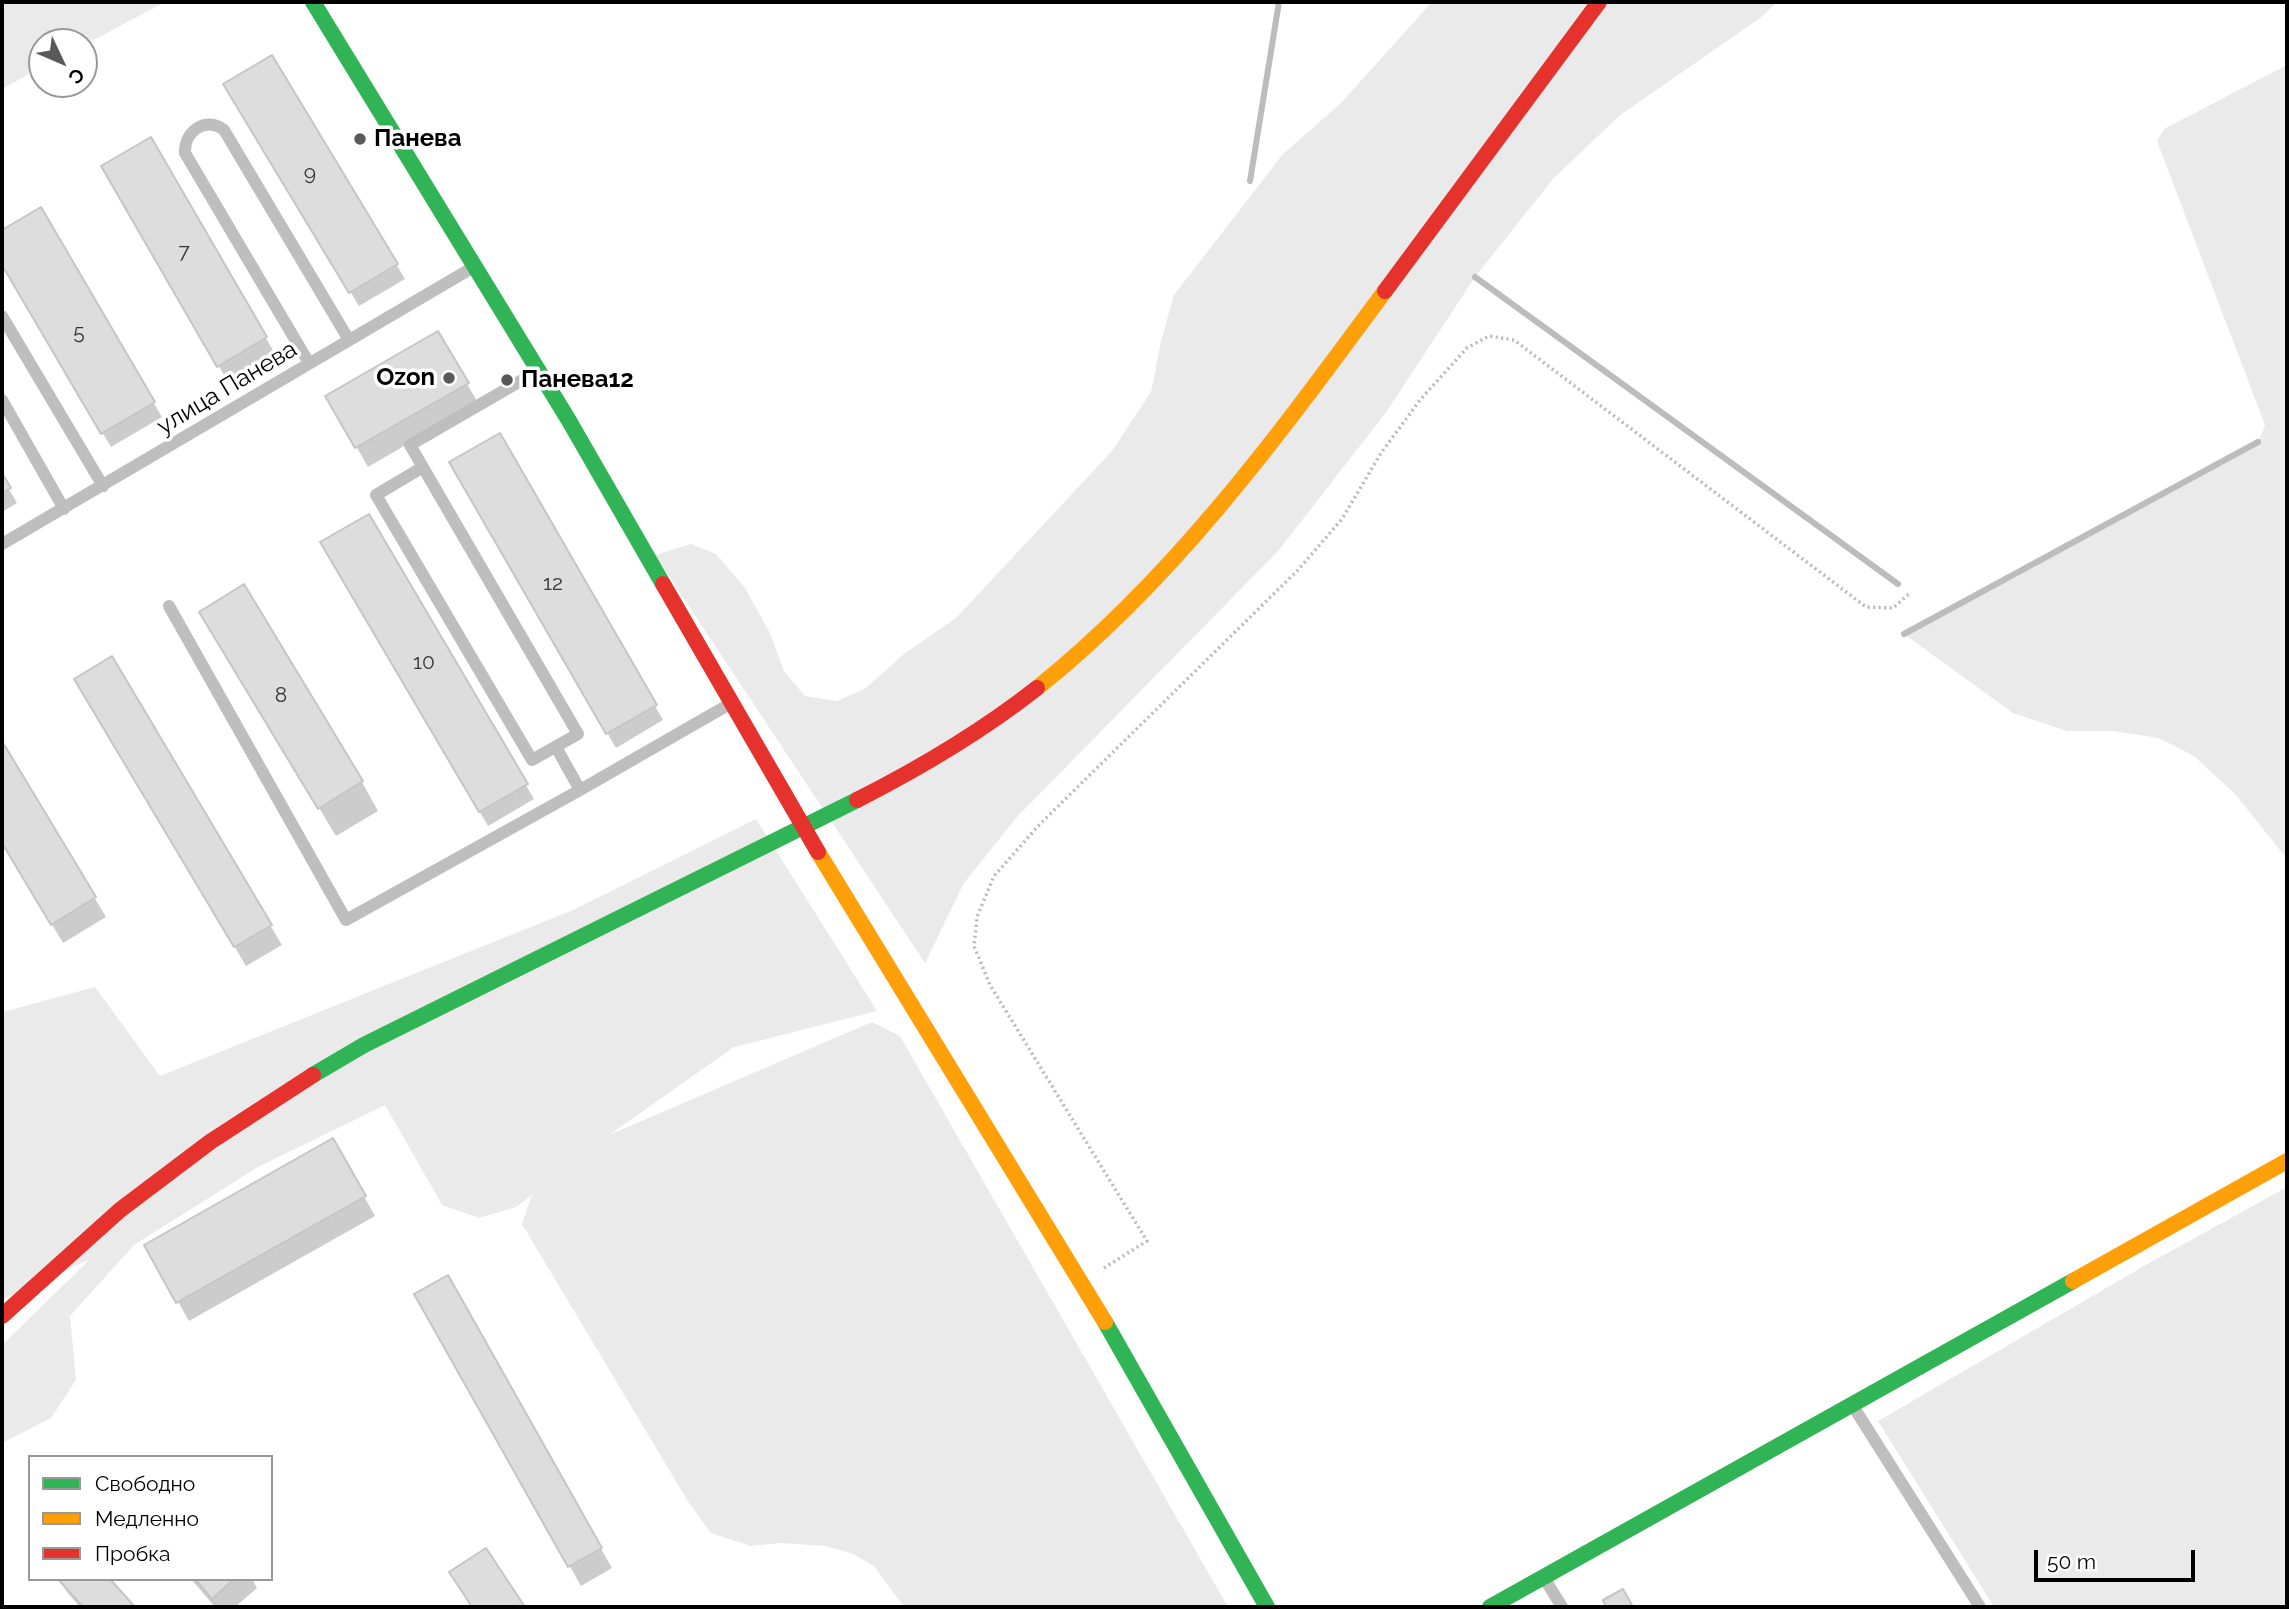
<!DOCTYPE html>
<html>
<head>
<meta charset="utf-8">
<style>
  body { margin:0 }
  #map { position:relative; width:2289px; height:1609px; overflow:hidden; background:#fff; font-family:Raleway,sans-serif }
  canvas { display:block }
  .frame { position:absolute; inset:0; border:4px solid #000; pointer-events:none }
  .legend { position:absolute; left:28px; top:1455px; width:245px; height:126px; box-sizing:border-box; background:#fff; border:2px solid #999; margin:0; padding:9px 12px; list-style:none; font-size:21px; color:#000 }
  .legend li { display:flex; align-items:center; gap:14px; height:35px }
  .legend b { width:35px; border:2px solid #999 }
  .north { position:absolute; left:28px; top:28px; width:70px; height:70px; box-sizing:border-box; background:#fff; border:2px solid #999; border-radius:50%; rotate:134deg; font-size:19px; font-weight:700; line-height:28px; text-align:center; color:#000 }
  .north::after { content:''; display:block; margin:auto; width:24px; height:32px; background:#595959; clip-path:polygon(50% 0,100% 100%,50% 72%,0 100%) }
  .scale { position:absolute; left:2034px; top:1550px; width:161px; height:32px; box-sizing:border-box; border:4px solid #000; border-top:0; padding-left:9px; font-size:21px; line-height:24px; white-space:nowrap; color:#000; -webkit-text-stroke:5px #fff; paint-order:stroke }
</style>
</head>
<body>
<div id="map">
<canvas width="2289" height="1609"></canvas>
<div class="frame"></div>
<ul class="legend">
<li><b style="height:9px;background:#30b455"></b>Свободно</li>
<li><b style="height:9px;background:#ff9f0a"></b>Медленно</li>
<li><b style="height:9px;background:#e5322d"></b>Пробка</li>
</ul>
<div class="north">С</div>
<div class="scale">50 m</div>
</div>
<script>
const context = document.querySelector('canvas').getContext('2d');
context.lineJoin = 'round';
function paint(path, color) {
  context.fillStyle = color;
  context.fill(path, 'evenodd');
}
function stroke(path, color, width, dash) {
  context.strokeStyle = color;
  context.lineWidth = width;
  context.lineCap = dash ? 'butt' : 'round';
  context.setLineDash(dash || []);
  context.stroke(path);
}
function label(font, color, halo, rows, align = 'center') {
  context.font = font + ' Raleway,sans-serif';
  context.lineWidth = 7;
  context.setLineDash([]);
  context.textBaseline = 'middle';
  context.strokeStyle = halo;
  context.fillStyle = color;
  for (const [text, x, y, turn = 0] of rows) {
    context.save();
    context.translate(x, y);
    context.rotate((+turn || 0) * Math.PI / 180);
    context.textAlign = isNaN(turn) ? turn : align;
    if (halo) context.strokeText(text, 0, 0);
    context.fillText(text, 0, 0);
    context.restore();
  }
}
paint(new Path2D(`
  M2 2H165L84 45V42H42V67L2 89Z
  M1432 2H1777L1760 18 1619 116 1553 179 1475 277 1387 411 1279 550 1017 817 964 883 925 963 655 555 691 544 716 554 745 588 770 633 784 671 805 696 837 701 866 688 904 654 956 618 1112 451 1151 392 1161 341 1174 295 1283 154 1340 104Z
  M2287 65V859L2236 795 2194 756 2159 738 2113 731H2067L2013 713 1904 634 2258 442 2265 425 2157 141 2164 129Z
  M756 819 877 1011 734 1047 609 1135 872 1022 900 1036 1228 1607H904L874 1566 851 1553 825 1546 781 1543 751 1546 711 1533 689 1503 522 1224 532 1195 516 1207 479 1218 442 1205 385 1105 258 1167 134 1245 70 1316 76 1380 51 1418 2 1443V1345L90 1259 2 1300 3 1012 95 987 160 1076 573 910Z
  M2287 1187V1607H1994L1878 1421 2144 1266Z`), '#eaeaea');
paint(new Path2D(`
  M271 57 405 279 359 306 225 85Z
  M150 139 274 352 227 380 103 167Z
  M40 209 162 417 111 447 2 261V232Z
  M438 333 478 403 368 467 328 397Z
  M499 436 663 720 616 748 452 463Z
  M2 477 17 503 2 512Z
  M368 516 534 799 488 826 323 543Z
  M218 641 362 782 378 811 336 836Z
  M111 658 282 945 246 966 76 679Z
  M2 744 106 917 63 943 2 841Z
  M333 1141 375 1216 189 1321 146 1245Z
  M447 1277 612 1568 581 1586 416 1295Z
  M59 1579H107L133 1607H80L67 1592Z
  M191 1579H252L257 1588 235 1607H215Z`), '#0003');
stroke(new Path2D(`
  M1250 181 1279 2
  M1475 277 1898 584
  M1904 634 2258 442`), '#bcbcbc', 6);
const building = new Path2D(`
  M272 55 398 264 349 293 223 84Z
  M151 137 267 337 217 367 101 166Z
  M41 207 155 402 101 434 2 265V230Z
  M438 331 469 383 355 448 325 396Z
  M500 433 657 705 606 734 449 462Z
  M2 473 11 488 2 493Z
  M369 514 528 784 479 812 320 542Z
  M244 584 363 781 318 809 199 612Z
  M112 656 272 925 234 947 74 679Z
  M2 741 96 897 51 925 2 843Z
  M333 1138 366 1196 176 1303 144 1245Z
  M448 1275 602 1548 568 1567 414 1294Z
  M486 1548 525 1607H472L449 1572Z
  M58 1579H110L135 1607H83Z
  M195 1579H234L212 1599Z
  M1623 1589 1633 1607H1606L1603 1600Z`);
paint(building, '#ddd');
stroke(building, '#c5c5c5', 2);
stroke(new Path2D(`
  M1104 1268 1147 1241 990 985 974 946 977 917 994 876 1040 824 1298 570 1342 519 1381 453 1420 400 1467 348 1489 336 1514 340 1866 607 1893 608 1910 593`), '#b8b8b8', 3.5, [2, 3.5]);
stroke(new Path2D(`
  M2 316 103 486
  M309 363 185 153C184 131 206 116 224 130L349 340
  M2 400 64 509
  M423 467 376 495 532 760 578 734 410 445 536 372
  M2 544 472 268
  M169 606 346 920 580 790 728 705
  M556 747 580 790
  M1853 1406 1980 1607
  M1546 1581 1562 1607`), '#bebebe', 12);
stroke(new Path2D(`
  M313 2 568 419 663 584
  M313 1075 364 1045 857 800
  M1105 1322 1267 1607
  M1490 1607 2073 1281`), '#30b455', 16);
stroke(new Path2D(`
  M1037 688C1176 577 1280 433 1385 291
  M818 852 1105 1322
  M2073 1281 2287 1161`), '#ff9f0a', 16);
stroke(new Path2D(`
  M1385 291 1599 2
  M663 584 818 852
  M857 800C920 768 981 732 1037 688
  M2 1316 120 1210 210 1142 313 1075`), '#e5322d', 16);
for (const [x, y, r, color] of [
  [360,139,7,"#595959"],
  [449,378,7,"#595959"],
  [507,380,7,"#595959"]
]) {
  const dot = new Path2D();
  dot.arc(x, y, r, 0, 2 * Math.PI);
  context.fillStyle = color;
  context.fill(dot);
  stroke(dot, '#fff', 2.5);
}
label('21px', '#373737', null, [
  ["9",310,174],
  ["7",184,252],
  ["5",79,333],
  ["12",553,584],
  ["10",424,663],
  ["8",281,696]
]);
label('bold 24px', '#000', '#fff', [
  ["Панева",374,139],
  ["Ozon",435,378,"right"],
  ["Панева12",521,380]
], 'left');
label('24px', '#000', '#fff', [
  ["улица Панева",227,388,-31]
]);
</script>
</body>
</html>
